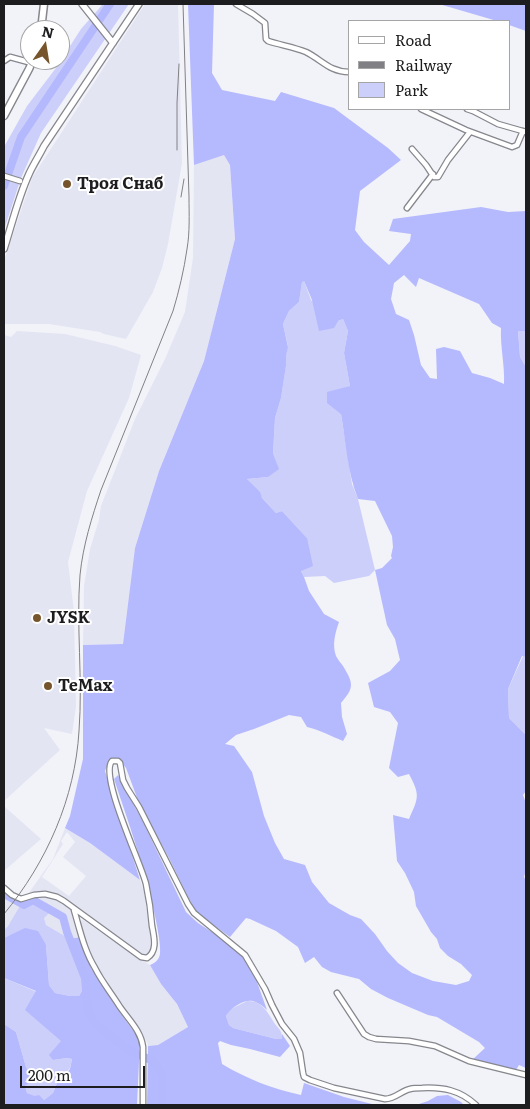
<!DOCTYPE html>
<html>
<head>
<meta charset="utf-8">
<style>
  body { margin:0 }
  #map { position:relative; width:530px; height:1109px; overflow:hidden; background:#f2f2f9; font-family:Literata,serif }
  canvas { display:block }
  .frame { position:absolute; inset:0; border:5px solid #1d1d1f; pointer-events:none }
  .legend { position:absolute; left:348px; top:20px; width:162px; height:90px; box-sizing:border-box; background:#fff; border:1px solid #a5a5a5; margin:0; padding:6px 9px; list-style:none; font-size:15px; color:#1d1d1f }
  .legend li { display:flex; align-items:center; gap:10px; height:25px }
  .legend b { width:25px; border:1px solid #a5a5a5 }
  .north { position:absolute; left:20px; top:20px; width:50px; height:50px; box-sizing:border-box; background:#fff; border:1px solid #a5a5a5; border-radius:50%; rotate:13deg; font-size:14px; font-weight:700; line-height:20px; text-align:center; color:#1d1d1f }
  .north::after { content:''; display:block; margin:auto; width:18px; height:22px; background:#76552c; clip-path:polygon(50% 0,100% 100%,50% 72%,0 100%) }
  .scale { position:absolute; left:20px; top:1066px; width:125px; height:22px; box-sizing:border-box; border:2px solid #1d1d1f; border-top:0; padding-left:6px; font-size:15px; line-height:18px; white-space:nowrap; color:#1d1d1f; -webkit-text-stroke:4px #fff; paint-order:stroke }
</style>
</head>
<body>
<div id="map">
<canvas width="530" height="1109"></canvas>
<div class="frame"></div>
<ul class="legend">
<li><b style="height:6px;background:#fff"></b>Road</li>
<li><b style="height:6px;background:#808084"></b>Railway</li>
<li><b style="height:14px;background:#cccffa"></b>Park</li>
</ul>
<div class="north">N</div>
<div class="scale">200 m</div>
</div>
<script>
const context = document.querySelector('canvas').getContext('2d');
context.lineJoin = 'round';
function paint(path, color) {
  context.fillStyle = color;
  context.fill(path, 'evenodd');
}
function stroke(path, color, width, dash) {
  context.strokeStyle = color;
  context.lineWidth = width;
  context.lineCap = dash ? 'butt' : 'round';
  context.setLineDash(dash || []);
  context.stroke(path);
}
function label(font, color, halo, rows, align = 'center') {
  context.font = font + ' Literata,serif';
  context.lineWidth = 4;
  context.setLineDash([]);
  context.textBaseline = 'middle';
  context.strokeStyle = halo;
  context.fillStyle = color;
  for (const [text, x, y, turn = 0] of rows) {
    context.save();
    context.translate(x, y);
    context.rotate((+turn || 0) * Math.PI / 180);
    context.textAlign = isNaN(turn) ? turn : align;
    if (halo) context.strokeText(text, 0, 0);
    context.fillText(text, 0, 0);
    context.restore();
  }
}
paint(new Path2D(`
  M145 4H178L182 163 168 244 162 268 153 292 126 339 104 334 100 332 49 324H4V261L32 178Z
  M224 154 230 165 235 239 204 361 159 471 135 548 123 644 83 645 84 586 90 549 99 520 101 506 135 419 165 359 185 312 193 258 194 165Z
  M17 331 65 334 115 346 141 355 129 398 87 491 68 562 74 612 76 706 72 734 44 728 60 750 4 801V335L11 337Z
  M4 807H5L41 839 4 871Z
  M65 828 90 843 140 880 144 892 150 934 152 952 147 956 139 954 79 915 74 913 73 915 80 937 70 939 46 925 44 918 35 903 28 902 4 930V895L6 897 10 894 23 901 53 859ZM67 832 75 842 63 857 86 876 69 896 42 877 63 844 61 841Z
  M83 920 133 955 150 965 161 984 177 1004 188 1027 158 1045 148 1046 147 1042 122 1007 104 976 94 964 89 953 82 930 80 921Z`), '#e4e5f3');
paint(new Path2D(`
  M103 4H129L41 133 21 178 4 173V147L27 106 56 68 81 29Z
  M4 180 19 184 4 230Z
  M302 281H304L311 300 338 321 343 319 348 331 344 353 350 386 342 389 341 414 352 484 358 499 375 570 369 576 334 583 325 576 304 577 301 571 307 538 282 511 276 513 262 498 247 479 268 477 273 454 275 418 281 398 286 365V355L288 346 283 324 289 311 299 302Z
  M518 331H526V367L520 357Z
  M523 656 526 657V735L509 718 508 689Z
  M23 901 36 903 50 912 44 918 46 925 70 939 84 983 83 989 79 996H70L55 993 49 985 46 945 11 935 4 938V930L8 926Z
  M4 978 37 992 26 1010 62 1041 53 1060 67 1058 72 1059 70 1068 57 1083 53 1093 44 1100 27 1093 25 1086 34 1080 26 1067 16 1032 4 1024Z
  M247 1001C262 1000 268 1013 275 1024 279 1029 283 1032 282 1039H276L233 1028 229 1025 226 1016 229 1010Z`), '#cccffa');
paint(new Path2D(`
  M188 4H214L212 73 222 90 275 101 281 92 334 108 388 148 401 160 360 191 355 230 364 242 389 265 410 241 411 234 389 231 393 219 481 207 508 212 526 211V331H518L520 357 526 367V657L522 656 508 689 509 718 526 735V791L523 795 526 803V870L524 877 526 880V1068L519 1065 516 1070 471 1061 485 1048 479 1042 437 1017 428 1015 388 998 371 989 359 979 331 972 322 967 314 957 305 963 298 947 276 931 250 919 246 918 230 937 197 913 189 899 169 858 139 803 126 768 118 758 110 760 105 771 140 880 90 843 65 828 70 816 83 759V645L123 644 135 548 159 471 204 361 235 239 230 165 224 155 194 165ZM404 275 416 287 419 278 479 304 492 323 501 328C500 347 505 365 504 384L490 378 472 373 460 351 444 347 436 349 437 379 430 378 421 365 414 335 409 320 396 314 391 299 394 283ZM304 281 312 300 319 331 334 328 338 321 343 319 348 331 344 353 350 386 327 392V403L341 414C346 442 347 471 358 499L375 501 392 536 393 547 391 556 392 558 382 568 375 570 387 625 395 639 400 660 390 671 368 683 374 707 390 712 398 723 389 768 398 777 409 774C420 795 419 797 409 819L393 815 397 861 405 873 414 892 416 906 431 932 437 939 440 948 448 956 461 964 472 975 469 981 456 985 433 981 412 973 398 963 387 951 375 934 361 919 350 915 329 903 312 882 305 865 284 859 275 843 264 816 252 772 234 746 225 744 236 735 254 729 289 715 301 717 307 727C320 730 331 736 343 741L347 734 342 717 341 703C354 688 354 684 343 666 341 663 338 660 336 656 332 645 335 633 339 622L324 614 309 591 304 577 301 571 313 566 307 538 282 511 276 513 262 498 260 492 247 479 268 477 279 469 273 454 275 418 281 398 286 366V356L288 347 283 324 289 311 299 302 302 282Z
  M439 4H526V31L509 25V21H497Z
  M118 775 144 824 186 912 198 923 235 947 252 961 257 982 267 1010C263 1006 259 1003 253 1001 244 999 230 1008 226 1016L229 1025 233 1028 276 1039H282V1034L290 1046 280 1057 250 1049 231 1045 220 1041 218 1043 222 1064C247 1079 273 1089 301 1095L304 1083 344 1097 376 1105H147L148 1046 158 1045 188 1027 177 1004 161 984 150 965C155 963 159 960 160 954 161 944 157 926 155 916 145 869 129 824 114 779Z
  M25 928 38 931 46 945 49 985 55 993 70 996H79L83 989 84 983 70 939 80 937 91 968 121 1014 140 1040 137 1105H4V1024L16 1032 26 1067 34 1080 25 1086 27 1093 35 1096 39 1095 44 1100 53 1093 57 1083 70 1069 72 1059 67 1058 53 1060 49 1055 61 1041 25 1010 36 991 4 978V938Z
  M448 1095 461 1102 464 1105H416L428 1101 437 1096Z`), '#b5b9fe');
stroke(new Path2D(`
  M4 186 21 137 110 4
  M4 894 24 905 33 900 63 917 67 932 85 978 88 1012 96 1024 114 1039 133 1052 153 1061 163 1076 161 1105`), '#b4b8fd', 8);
const minor = new Path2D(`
  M236 4 253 14 265 23 266 39 268 41C280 45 294 47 306 52 322 60 330 72 349 72
  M4 61 10 57 32 63
  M421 109 466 130 512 147 517 145 523 131
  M467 109 473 111 498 124 526 132
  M412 149 426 165 434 177H438L448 160 470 132
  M4 176 20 181
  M407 208 433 174
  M4 888 12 895 21 899 34 895 45 894 57 897 64 901 141 957 147 958C158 951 154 937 152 926 151 912 149 898 146 884 141 863 99 776 112 761H118L120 763 123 780 127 788 139 807 188 904 194 913 245 955 265 989 272 1005 282 1024 294 1039 300 1053 303 1073 304 1077 310 1080 334 1088 385 1099C395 1099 401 1091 410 1089 414 1088 418 1088 422 1088 443 1087 460 1090 476 1105
  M74 910C80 930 84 950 95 968 102 982 112 994 120 1007 129 1020 141 1031 143 1047V1105
  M337 993 364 1034 369 1037 376 1039 409 1041 435 1046 469 1061 526 1075`);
const tertiary = new Path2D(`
  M82 4 113 43
  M4 249C12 224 18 198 29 174 33 165 39 156 44 146L139 4`);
const secondary = new Path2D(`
  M41 30 44 4
  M4 116 29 69 33 60`);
stroke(minor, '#86878d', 7);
stroke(tertiary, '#86878d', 8);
stroke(secondary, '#86878d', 9);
stroke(minor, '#fff', 4.5);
stroke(tertiary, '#fff', 5.5);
stroke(secondary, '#fff', 6);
stroke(new Path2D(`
  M177 150V103L179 64
  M181 197 184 179
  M4 914C47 862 75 798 79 731 83 679 76 626 80 575 83 545 92 517 101 490L173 311C179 291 184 270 187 249 190 232 189 214 189 197L183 4`), '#808084', 1);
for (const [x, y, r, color] of [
  [67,184,5,"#76552c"],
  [37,618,5,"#76552c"],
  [48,686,5,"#76552c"]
]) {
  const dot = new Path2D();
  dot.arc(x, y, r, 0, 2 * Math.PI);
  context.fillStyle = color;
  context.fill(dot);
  stroke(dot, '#fff', 2);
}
label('bold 16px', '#1d1d1f', '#fff', [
  ["Троя Снаб",77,184],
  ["JYSK",47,618],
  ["ТеМах",58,686]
], 'left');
</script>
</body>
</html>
